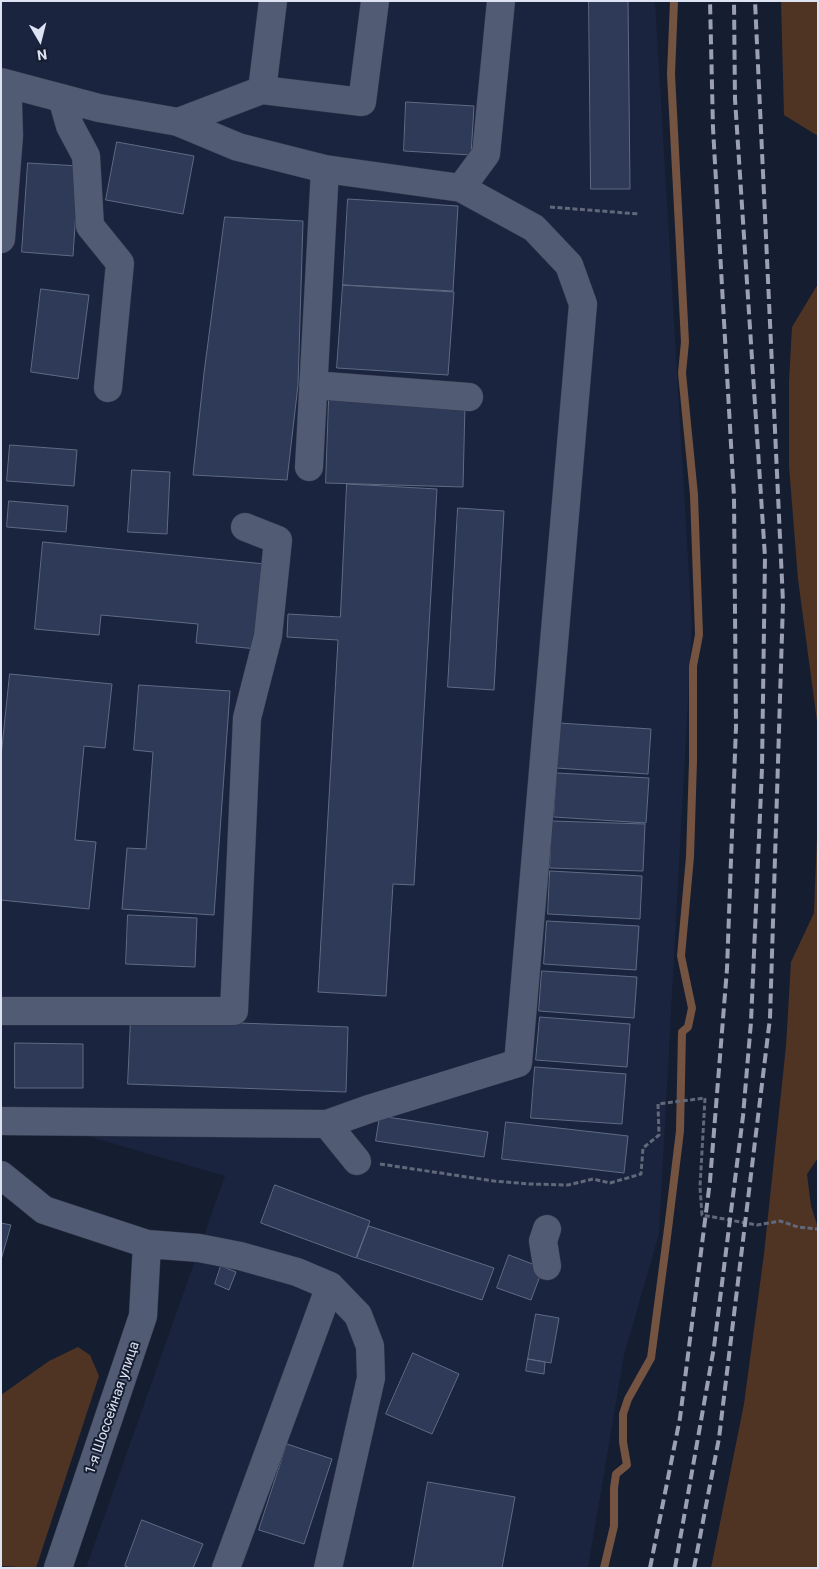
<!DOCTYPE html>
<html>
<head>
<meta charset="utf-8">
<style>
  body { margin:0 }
  #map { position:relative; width:819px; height:1569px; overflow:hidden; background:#151d31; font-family:Roboto,sans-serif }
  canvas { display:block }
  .frame { position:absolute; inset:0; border:2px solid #dde3f2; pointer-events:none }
  .north { position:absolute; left:15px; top:15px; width:50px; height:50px; -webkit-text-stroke:4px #151d31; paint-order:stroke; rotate:172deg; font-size:14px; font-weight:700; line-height:20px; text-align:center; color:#dde3f2 }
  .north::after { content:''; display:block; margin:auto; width:18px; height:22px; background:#dde3f2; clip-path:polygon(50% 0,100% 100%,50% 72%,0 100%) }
</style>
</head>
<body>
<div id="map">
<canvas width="819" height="1569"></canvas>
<div class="frame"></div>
<div class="north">N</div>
</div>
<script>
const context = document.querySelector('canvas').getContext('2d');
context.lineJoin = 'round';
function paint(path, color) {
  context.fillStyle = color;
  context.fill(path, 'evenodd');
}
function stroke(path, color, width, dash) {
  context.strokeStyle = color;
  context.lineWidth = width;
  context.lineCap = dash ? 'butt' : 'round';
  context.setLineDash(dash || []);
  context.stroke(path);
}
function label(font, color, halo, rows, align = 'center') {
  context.font = font + ' Roboto,sans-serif';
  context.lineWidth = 4;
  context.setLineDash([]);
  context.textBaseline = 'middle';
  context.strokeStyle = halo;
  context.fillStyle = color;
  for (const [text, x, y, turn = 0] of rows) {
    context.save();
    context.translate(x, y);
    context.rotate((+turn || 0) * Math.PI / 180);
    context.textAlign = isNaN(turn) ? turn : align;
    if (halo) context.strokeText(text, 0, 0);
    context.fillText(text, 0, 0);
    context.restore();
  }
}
paint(new Path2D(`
  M1 1H655L692 625 659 1234 624 1355 588 1568H86L225 1176 1 1111Z`), '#1a243e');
paint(new Path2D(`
  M781 1H818V136L784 115Z
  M818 284V729L798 579 789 466V382L792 327Z
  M818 810V1158L807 1174 811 1206 818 1228V1568H711L744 1404 764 1254 786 1046 791 962 814 913Z
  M78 1347 90 1355 99 1376 36 1568 1 1566V1395L49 1361Z`), '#4f3424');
stroke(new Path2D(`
  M604 1568 614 1526V1488L616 1474 627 1465 623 1442V1414L628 1399 651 1358 668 1229 680 1131 682 1032 688 1027 692 1008 681 956 690 857 693 761V666L699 635 694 495 682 373 685 342 671 74 674 1`), '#745340', 8);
const building = new Path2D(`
  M589 1H628L630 189H591Z
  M406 102 474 106 471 155 404 151Z
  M117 142 194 156 183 214 106 200Z
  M28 163 79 166 73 256 22 252Z
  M348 199 458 206 453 291 343 285Z
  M225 217 303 221 298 385 287 480 193 475 204 373Z
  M343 285 454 292 448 375 337 368Z
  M41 289 89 295 78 379 31 372Z
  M329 399 465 404 463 487 326 483Z
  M10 445 77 450 74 486 7 481Z
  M132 470 170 472 167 534 128 532Z
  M347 484 437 489 414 885 393 884 386 996 318 992 338 640 287 637 288 614 340 617Z
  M9 501 68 506 66 532 7 527Z
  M458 508 504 511 494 690 448 687Z
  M43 542 265 564 257 649 196 643 198 624 101 615 99 635 35 629Z
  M10 674 112 684 105 748 84 746 75 840 96 842 89 909 1 900V757Z
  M139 685 230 691 214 915 122 909 127 848 146 849 153 752 134 750Z
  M559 723 651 729 648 774 556 768Z
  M557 773 649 778 646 823 554 817Z
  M552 821 645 824 643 871 550 868Z
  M550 871 642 876 640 919 548 914Z
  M128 915 197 918 195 967 126 964Z
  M547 921 639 926 636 970 544 964Z
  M542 971 637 977 634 1018 539 1011Z
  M540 1017 630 1024 627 1067 536 1060Z
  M131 1019 348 1027 346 1092 128 1084Z
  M15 1043 83 1044V1088H15Z
  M535 1067 626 1074 622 1124 531 1118Z
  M380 1116 488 1132 484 1157 376 1141Z
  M506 1122 628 1136 624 1173 502 1159Z
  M275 1185 370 1221 356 1258 261 1223Z
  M1 1223 11 1225 1 1260Z
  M369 1226 494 1268 482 1300 357 1258Z
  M509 1255 543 1268 531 1300 497 1288Z
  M221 1266 236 1272 229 1290 215 1284Z
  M536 1314 559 1318 551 1363 528 1359Z
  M413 1353 459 1374 432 1434 386 1414Z
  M528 1359 545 1362 544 1374 526 1371Z
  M287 1444 332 1459 304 1544 259 1530Z
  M428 1482 515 1497 502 1568H413Z
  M142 1520 203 1544 193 1568H130L125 1566Z`);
paint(building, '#2e3a57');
stroke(building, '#5f6a83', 1);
const minor = new Path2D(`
  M1 82 99 108 178 122 238 147 325 169 461 188 486 154 501 1
  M262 90 362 102 375 1
  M1 93 8 102 9 136 1 239
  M62 98 70 126 86 156 90 226 120 263 108 388
  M178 122 262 90 273 1
  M313 385 469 397
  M309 467 325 169
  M1 1011H234L247 718 268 636 278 540 245 527
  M1 1121 327 1124 369 1109 518 1063 583 304 569 265 534 228 461 188
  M327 1124 357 1161
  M1 1175 44 1210 147 1244 199 1248 240 1256 297 1272 330 1286 358 1315 370 1346 371 1378 328 1568
  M547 1229 543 1241 547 1266
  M58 1568 143 1316 147 1244
  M226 1568 330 1286`);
stroke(minor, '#333749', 29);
stroke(new Path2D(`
  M550 207 639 214
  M380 1164 494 1181 530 1184 568 1185 593 1179 610 1183 641 1174 643 1148 659 1135 658 1104 705 1098 700 1187 702 1215 757 1225 780 1221 798 1227 818 1229`), '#60687a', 3, [5, 2.5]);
stroke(minor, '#515b74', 28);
stroke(new Path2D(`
  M650 1568 680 1418 710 1181 727 969 732 833 736 727 734 497 713 128 710 1
  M675 1568 714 1347 743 1116 751 1022 762 768 765 557 735 99 734 1
  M694 1568 719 1438 770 1018 783 602 755 1`), '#9ba1b2', 4, [10, 5]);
label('14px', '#dde3f2', '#151d31', [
  ["1-я Шоссейная улица",113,1408,-71]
]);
</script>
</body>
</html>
